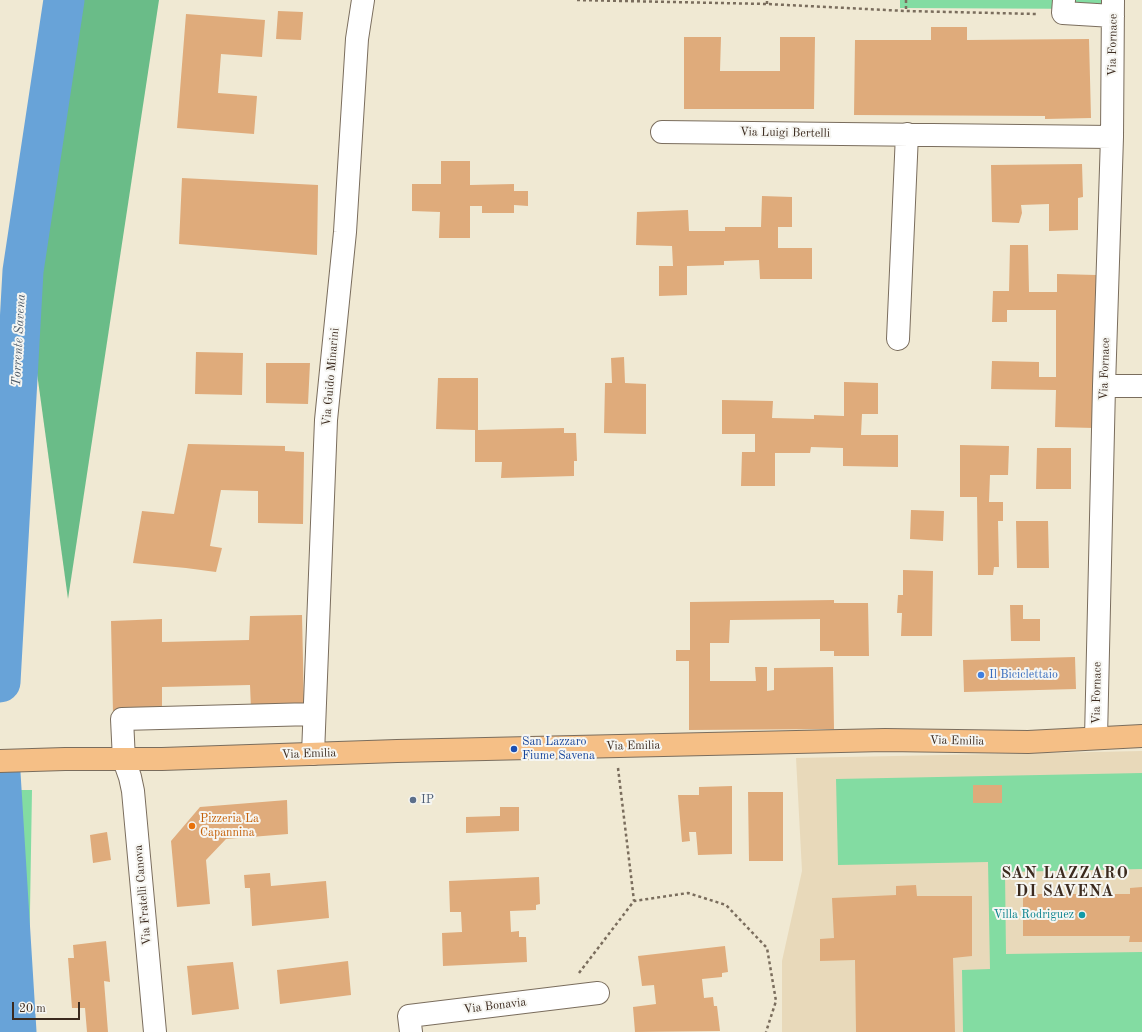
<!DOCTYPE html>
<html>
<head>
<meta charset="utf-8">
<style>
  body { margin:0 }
  #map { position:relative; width:1142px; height:1032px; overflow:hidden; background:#f0e9d3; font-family:"Old Standard TT",serif }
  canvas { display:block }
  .scale { position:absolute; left:12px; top:1002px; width:68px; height:18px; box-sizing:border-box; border:2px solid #3b2a1e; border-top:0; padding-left:5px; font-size:12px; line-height:14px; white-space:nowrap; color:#3b2a1e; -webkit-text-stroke:3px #f6f6f2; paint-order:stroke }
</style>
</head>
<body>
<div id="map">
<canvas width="1142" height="1032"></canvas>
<div class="scale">20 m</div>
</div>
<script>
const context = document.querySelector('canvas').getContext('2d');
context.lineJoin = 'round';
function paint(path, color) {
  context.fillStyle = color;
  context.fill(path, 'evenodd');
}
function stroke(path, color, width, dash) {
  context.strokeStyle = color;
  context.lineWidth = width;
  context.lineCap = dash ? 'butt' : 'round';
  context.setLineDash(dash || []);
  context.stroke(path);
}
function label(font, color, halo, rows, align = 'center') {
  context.font = font + ' "Old Standard TT",serif';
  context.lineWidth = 4;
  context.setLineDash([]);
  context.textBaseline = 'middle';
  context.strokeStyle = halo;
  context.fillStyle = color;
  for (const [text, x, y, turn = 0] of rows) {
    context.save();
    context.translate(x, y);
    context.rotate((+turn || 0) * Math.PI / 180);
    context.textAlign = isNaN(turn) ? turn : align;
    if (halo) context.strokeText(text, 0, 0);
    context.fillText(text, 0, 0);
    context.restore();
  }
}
paint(new Path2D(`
  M1142 751V1032H782V961L802 871 796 758Z`), '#e8d9ba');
paint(new Path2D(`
  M900 0H1102V9L900 8Z
  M1142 773V869L1005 872 1006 954 1142 952V1032H963L962 970 990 969 988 862 838 865 836 779Z
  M0 790H32L28 1032H0Z`), '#83dca2');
paint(new Path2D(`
  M64 0H159L68 599 23 271Z`), '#6abc88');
stroke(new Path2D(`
  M0 682 23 271 64 0
  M0 773 16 1032`), '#68a3d8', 41);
paint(new Path2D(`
  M278 11 303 12 301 40 276 39Z
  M186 14 265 20 262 57 221 54 218 93 257 96 254 134 177 128Z
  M931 27H967V40L1089 39 1091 118 1045 119V116L854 115 855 40H931Z
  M684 37H721L720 71H780V37H815L814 109H684Z
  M441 161H470V185L514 184V191H528V206L514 205V213H482V206H470V238H439L440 212 412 211V184H441Z
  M1082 164 1083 197 1078 198V230L1049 231V204L1021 205 1022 213 1019 223 992 222 991 165Z
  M182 178 318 185 317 255 179 244Z
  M762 196 792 197V227H778V248H812V279H760L759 260 724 261V265L687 266V295L659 296V266H673L672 246 636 245 637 212 688 210 689 231H725V227H761Z
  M1010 245H1028L1029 292H1057V274L1096 275 1094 428 1055 427 1056 390 991 389 992 361 1039 362V377H1056V310H1007V322H992L993 291H1009Z
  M196 352 243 353 242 395 195 394Z
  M624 357 625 383 646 384V434L604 433 605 383H612L611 358Z
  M266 363H310L308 404 266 403Z
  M438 378H478V430L564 428V433H576L577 461H574V476L501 478 502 462H475V430L436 429Z
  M844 382 878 383V414H862L861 435H898V467L843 466V448L811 447 810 453H775V486H741L742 452H755V434H722V400L773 401 772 418 814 419V415L844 416Z
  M188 444 285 446V451L304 452 303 524 258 523V491L221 490 210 546 222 548 216 572 186 568 133 563 142 511 174 514Z
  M960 445 1009 446 1008 475H990L989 502H1003V521H998L999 567H994L993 575H978L977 497H960Z
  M1037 448H1071V489H1036Z
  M911 510 944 511 943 541 910 539Z
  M1016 521H1048L1049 568H1017Z
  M903 570 933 571 932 636H901L902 613H897L898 595H903Z
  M834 600V603H868L869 656H834V651H820V619L730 620 729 643H710V681H756L755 667H767V691L774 690V668L833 667 834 729 689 730V661H676V650H690V602Z
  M1010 605H1023V619H1040V641H1011Z
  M302 615 304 708 251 709 250 685 162 687V712L113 714 111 621 162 619V642L249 640 250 616Z
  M1075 657 1076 689 964 692 963 660Z
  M973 785H1002V803H973Z
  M732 786V854L698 855 696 832H689L690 841 682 842 678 795H699V787Z
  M748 792H783V861H749Z
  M287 800 288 834 226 839 206 860 210 904 177 907 171 841 200 807Z
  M500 807H519V831L466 833V817L500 816Z
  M107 832 111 860 93 863 90 835Z
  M270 873 271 886 326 881 329 918 252 926 250 888H245L244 875Z
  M539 877 540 904 536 905V910L510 911 511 932 519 931V937H526L527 962 443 966 442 933 462 932 461 912H450L449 881Z
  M916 885 917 896H972V956L953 958 955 1032H856L855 960 820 961V939L834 938 832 898 896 895V886Z
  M1142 887V942H1129L1130 936H1023V894H1130V888Z
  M106 941 110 982 104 981 108 1032H87L85 1008H72L68 958H74L73 945Z
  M725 946 728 972 722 973V977L702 979 704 998 713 997 714 1006H717L720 1031 635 1032 633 1007 656 1004 654 985 642 986 638 956Z
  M348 961 351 995 280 1004 277 970Z
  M233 962 239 1009 192 1015 187 966Z`), '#dfab7b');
const minor = new Path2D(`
  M1064 0 1063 13 1113 16
  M662 132 1112 137
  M898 339 907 134
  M1104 386H1142
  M1096 738 1104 386 1112 137 1113 0
  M313 754 326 420 345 232 357 39 363 0
  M155 1032 133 791 130 777 124 760 122 719 314 714
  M411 1032 409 1016 598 993`);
const major = new Path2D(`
  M0 761 65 759H162L397 751 885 740 1028 742 1142 736`);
stroke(minor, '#7a6d5d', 24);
stroke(major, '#7a6d5d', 24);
stroke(new Path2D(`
  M577 0 767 4 906 11 1037 14
  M906 0V11
  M767 4V0
  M618 768 634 901
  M579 973 634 901 688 893 726 905 767 948 776 1001 766 1032`), '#7a6d5d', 2.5, [3, 3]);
stroke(minor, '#fff', 22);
stroke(major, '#f5bf86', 22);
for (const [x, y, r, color] of [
  [981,675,4,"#3f7fe0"],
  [514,749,4,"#1a4fb4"],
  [413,800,4,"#5c6f8a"],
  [192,826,4,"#e8710a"],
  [1082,915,4,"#0f9aa8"]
]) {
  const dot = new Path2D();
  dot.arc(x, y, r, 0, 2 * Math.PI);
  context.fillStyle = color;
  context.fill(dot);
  stroke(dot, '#f6f6f2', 1.5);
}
label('12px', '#3b2a1e', '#f6f6f2', [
  ["Via Fornace",1113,45,-89],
  ["Via Luigi Bertelli",785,133,1],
  ["Via Fornace",1105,369,-88],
  ["Via Guido Minarini",331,377,-85],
  ["Via Fornace",1097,693,-89],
  ["Via Emilia",957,741,1],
  ["Via Emilia",633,746,-1],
  ["Via Emilia",309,754,-2],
  ["Via Fratelli Canova",143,895,-95],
  ["Via Bonavia",495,1006,-7]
]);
label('12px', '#366cbe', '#f6f6f2', [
  ["Il Biciclettaio",989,675]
], 'left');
label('12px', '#164399', '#f6f6f2', [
  ["San Lazzaro",522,742],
  ["Fiume Savena",522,756]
], 'left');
label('12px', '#4e5e75', '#f6f6f2', [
  ["IP",421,800]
], 'left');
label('12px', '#c56008', '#f6f6f2', [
  ["Pizzeria La",200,819],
  ["Capannina",200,833]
], 'left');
label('12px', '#0d838f', '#f6f6f2', [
  ["Villa Rodriguez",1074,915]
], 'right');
label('italic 13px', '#4d5a68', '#f6f6f2', [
  ["Torrente Savena",19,340,-87]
]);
context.letterSpacing = '1px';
label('bold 16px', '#3b2a1e', '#f6f6f2', [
  ["SAN LAZZARO",1065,874],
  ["DI SAVENA",1065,892]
]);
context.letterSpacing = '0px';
</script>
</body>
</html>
